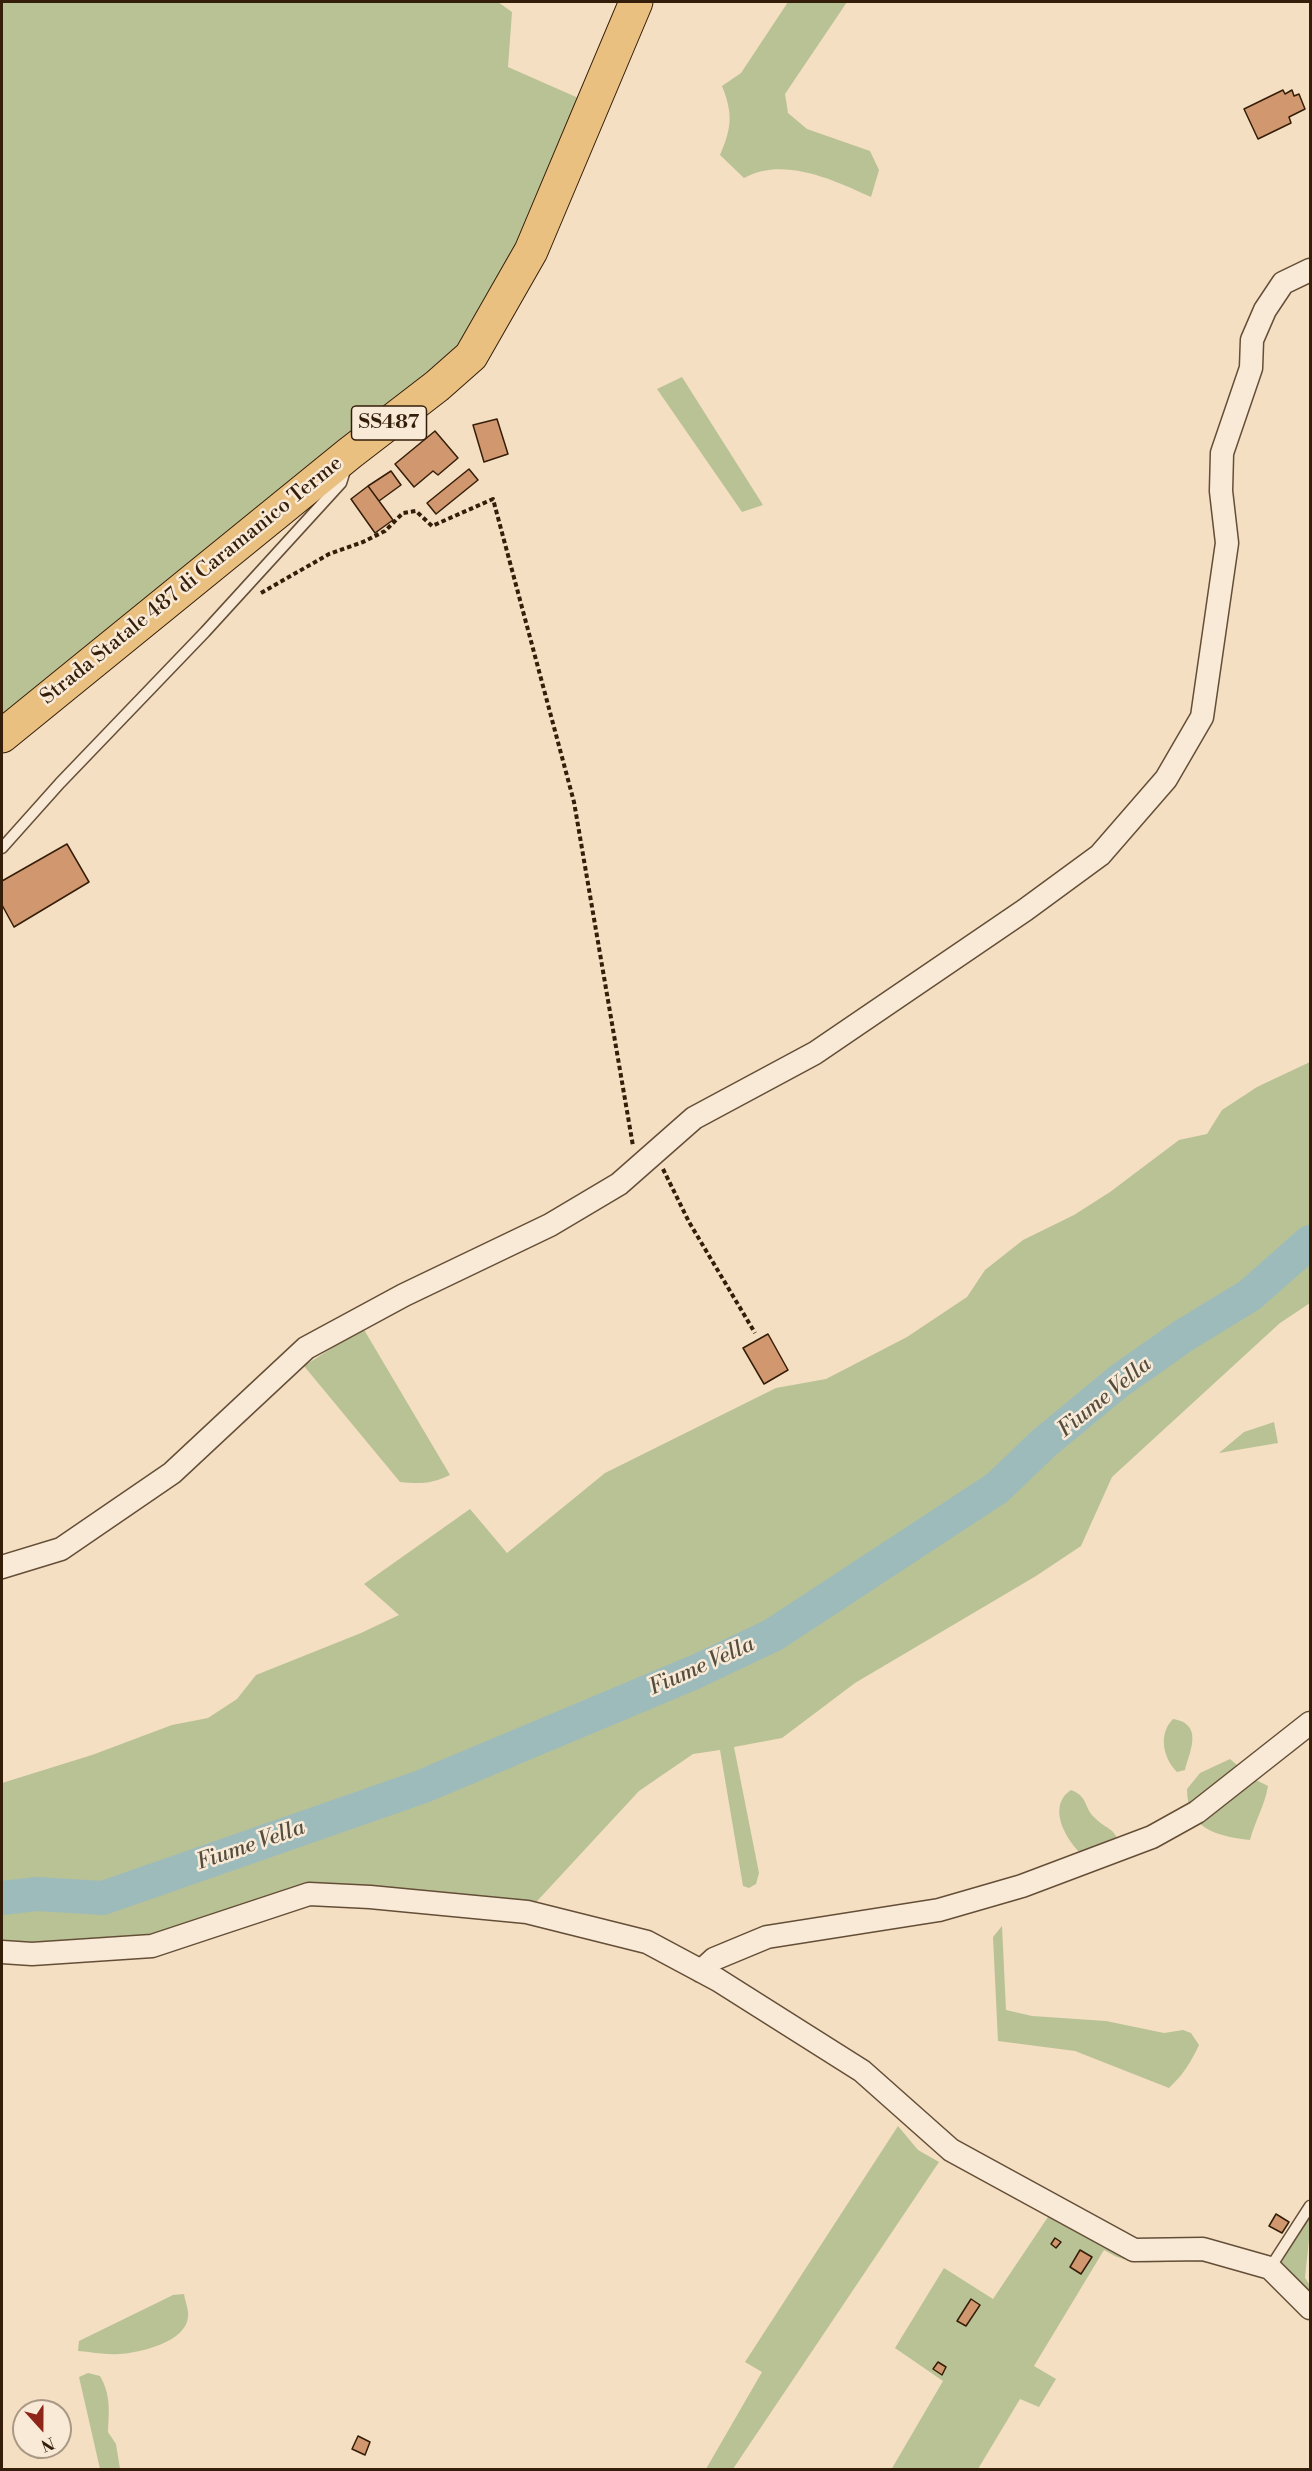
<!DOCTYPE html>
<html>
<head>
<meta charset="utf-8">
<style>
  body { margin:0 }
  #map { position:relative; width:1312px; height:2471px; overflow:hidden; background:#f4dfc2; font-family:"Libre Bodoni",serif }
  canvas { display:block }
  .frame { position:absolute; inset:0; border:3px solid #351e09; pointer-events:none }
  .north { position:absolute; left:12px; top:2399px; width:60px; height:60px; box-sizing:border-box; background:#f8ead7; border:2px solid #aa9885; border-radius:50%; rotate:159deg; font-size:16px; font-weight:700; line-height:24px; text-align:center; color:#351e09 }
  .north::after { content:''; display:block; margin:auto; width:21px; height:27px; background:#8f2418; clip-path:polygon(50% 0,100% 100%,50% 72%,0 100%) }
</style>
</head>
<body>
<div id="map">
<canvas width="1312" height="2471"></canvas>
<div class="frame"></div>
<div class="north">N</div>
</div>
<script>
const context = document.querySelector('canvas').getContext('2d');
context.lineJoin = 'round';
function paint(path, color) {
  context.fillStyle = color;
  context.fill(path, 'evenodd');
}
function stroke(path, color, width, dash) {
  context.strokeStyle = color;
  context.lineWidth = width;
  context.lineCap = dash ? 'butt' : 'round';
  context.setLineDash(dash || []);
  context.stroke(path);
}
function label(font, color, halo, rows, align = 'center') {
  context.font = font + ' "Libre Bodoni",serif';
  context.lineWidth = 5;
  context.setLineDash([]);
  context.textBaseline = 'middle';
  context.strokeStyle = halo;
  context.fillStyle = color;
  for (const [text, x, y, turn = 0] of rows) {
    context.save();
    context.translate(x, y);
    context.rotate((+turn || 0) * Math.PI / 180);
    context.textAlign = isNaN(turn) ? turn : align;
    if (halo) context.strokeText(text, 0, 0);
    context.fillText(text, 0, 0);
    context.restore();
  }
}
paint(new Path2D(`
  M2 2H498L512 12 508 67 592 104 486 331 2 736Z
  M788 2H847L785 94 788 113 807 129 870 151 879 170 871 197C834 180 783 156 744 178L720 155C732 127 733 114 722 86L741 73Z
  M682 377 763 505 742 512 657 389Z
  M1310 1062V1303L1280 1323 1112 1477 1081 1546 1036 1576 855 1683 782 1738 734 1747 759 1873 756 1884 749 1888 743 1886 720 1750 693 1754 639 1791 527 1912 309 1894 152 1946 2 1952V1783L92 1755 172 1725 208 1718 237 1699 256 1675 361 1633 399 1615 364 1584 470 1509 507 1553 605 1473 776 1388 826 1379 907 1337 967 1297 985 1270 1023 1240 1074 1215 1110 1192 1179 1140 1207 1134 1222 1110 1257 1087Z
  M363 1328 450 1475C432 1484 419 1484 400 1482L304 1366Z
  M1274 1422 1278 1443 1219 1453 1244 1432Z
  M1173 1719C1204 1724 1190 1751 1185 1770L1177 1772C1163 1758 1158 1734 1173 1719Z
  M1230 1759 1252 1778 1268 1786C1265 1805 1255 1821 1250 1840 1215 1836 1187 1828 1187 1789L1200 1773Z
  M1071 1790C1089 1797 1083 1807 1095 1818 1106 1830 1114 1826 1120 1845L1086 1858C1068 1844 1045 1807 1071 1790Z
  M1002 1926 1006 2010 1032 2016 1106 2021 1164 2033 1183 2030 1191 2033 1199 2045C1191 2062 1183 2075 1169 2088L1075 2051 998 2041 993 1937Z
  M898 2126 918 2150 939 2162 733 2469H706L762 2372 745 2362Z
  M1050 2214 1178 2254 1220 2264C1204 2262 1188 2261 1172 2262 1144 2262 1130 2266 1104 2250L1034 2366 1056 2379 1039 2407 1020 2399 978 2469 891 2470 943 2381 895 2348 944 2268 993 2299Z
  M1310 2215C1310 2237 1307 2257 1305 2278L1310 2285V2305L1276 2267Z
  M184 2294C185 2301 189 2310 188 2317 186 2342 140 2353 119 2354 106 2355 91 2352 78 2351L79 2341 173 2295Z
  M88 2373 100 2376C111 2395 109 2411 108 2432L116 2444 120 2469H100L79 2377Z`), '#b9c295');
stroke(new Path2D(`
  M2 1898 37 1894 103 1898 421 1787 695 1672 773 1635 997 1488 1044 1443 1119 1381 1183 1336 1250 1295 1310 1242`), '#9ebbbb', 34);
const building = new Path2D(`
  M1283 90 1285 94 1292 90 1294 96 1299 94 1305 109 1289 117 1291 123 1258 139 1244 109Z
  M497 419 508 454 484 462 473 425Z
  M435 431 458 458 438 475 433 471 414 487 395 464Z
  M469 469 478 480 436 514 427 503Z
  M391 471 401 485 379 501 368 486Z
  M368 486 393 520 375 533 351 499Z
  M67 844 89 882 14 927 2 905V881Z
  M768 1334 788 1370 764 1384 743 1348Z
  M1276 2214 1289 2222 1282 2233 1269 2226Z
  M1055 2238 1061 2242 1056 2248 1051 2244Z
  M1080 2250 1092 2257 1081 2274 1070 2267Z
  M971 2299 980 2305 966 2326 957 2321Z
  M938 2362 946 2367 942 2375 933 2369Z
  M358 2436 370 2442 365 2455 352 2449Z`);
paint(building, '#d1976e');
stroke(building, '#351e09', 1.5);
const lane = new Path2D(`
  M2 848 60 783 205 632 341 483 346 467
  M1270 2268 1310 2206`);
const street = new Path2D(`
  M2 1567 61 1549 172 1473 306 1348 404 1295 550 1225 619 1184 694 1118 815 1053 1025 910 1100 855 1166 779 1202 717 1227 543 1221 491 1222 453 1251 368 1252 340 1265 310 1283 283 1310 270
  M2 1952 32 1954 152 1946 309 1894 370 1897 527 1912 647 1942 718 1980 862 2071 951 2150 1134 2250 1203 2249 1270 2268 1310 2308
  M701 1971 714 1959 767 1937 939 1910 1022 1886 1152 1837 1197 1812 1310 1723`);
const primary = new Path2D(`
  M2 736 350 453 437 386 471 356 531 251 636 2`);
stroke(lane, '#654e37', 13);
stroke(street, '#654e37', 25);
stroke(primary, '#351e09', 35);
stroke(new Path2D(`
  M261 593 329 554 363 542 385 531 403 513 416 511 432 526 493 499 574 802 633 1146
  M663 1169 689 1222 755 1333`), '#351e09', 4, [4.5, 3]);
stroke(lane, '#f8ead7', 10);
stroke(street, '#f8ead7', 22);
stroke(primary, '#eac081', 33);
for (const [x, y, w] of [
  [389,423,75]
]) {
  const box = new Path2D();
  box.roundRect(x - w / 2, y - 17, w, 34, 4.5);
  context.fillStyle = '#f8ead7';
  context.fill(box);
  stroke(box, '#351e09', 1.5);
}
label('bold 20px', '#351e09', null, [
  ["SS487",389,423]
]);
label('21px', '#351e09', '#f8ead7', [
  ["Strada Statale 487 di Caramanico Terme",192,581,-39]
]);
label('italic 22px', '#544d3e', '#f8ead7', [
  ["Fiume Vella",1105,1398,-39],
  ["Fiume Vella",702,1667,-24],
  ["Fiume Vella",251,1846,-19]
]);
</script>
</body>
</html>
